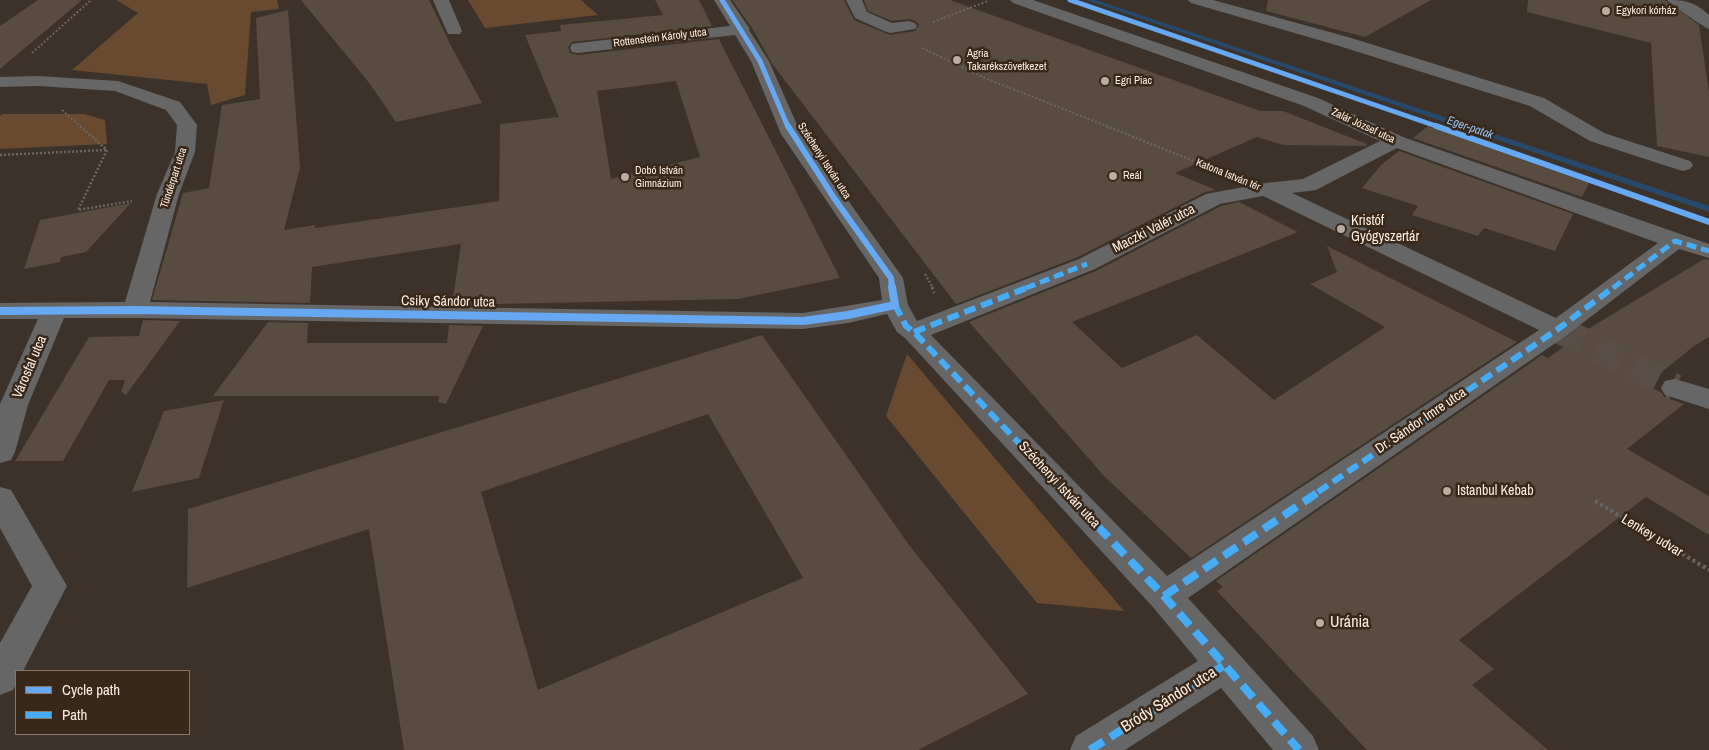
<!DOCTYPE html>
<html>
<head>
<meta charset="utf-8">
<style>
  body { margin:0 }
  #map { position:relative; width:1709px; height:750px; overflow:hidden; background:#3c3229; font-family:"Archivo Narrow",sans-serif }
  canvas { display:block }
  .legend { position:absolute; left:15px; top:670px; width:175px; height:65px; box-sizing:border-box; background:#392717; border:1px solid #877769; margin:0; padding:6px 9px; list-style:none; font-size:15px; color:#fbeee4 }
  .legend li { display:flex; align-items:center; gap:10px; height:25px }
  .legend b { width:25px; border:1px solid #877769 }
</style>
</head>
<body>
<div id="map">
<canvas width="1709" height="750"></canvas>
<ul class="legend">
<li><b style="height:6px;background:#66a8f1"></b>Cycle path</li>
<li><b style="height:6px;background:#46acf6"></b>Path</li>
</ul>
</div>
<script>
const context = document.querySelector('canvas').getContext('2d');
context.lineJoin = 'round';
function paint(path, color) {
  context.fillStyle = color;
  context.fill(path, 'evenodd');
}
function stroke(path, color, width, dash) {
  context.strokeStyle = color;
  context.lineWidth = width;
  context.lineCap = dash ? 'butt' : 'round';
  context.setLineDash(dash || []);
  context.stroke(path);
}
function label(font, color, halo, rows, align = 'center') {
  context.font = font + ' "Archivo Narrow",sans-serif';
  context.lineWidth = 5;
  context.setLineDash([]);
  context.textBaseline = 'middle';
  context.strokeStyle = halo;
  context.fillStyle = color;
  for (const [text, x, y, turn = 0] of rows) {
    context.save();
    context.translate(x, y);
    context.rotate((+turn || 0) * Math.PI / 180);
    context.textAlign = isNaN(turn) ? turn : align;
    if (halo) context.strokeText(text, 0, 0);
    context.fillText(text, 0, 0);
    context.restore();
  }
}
paint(new Path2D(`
  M116 0H277L279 9 251 12 245 95 211 105 207 84 72 70 138 13Z
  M468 0H581L598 15 485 28Z
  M2 114H84L105 120 107 144 0 149V116Z
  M907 354 1124 611 1037 603 886 416Z`), '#684a31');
paint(new Path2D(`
  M1086 0H1096L1709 206V212Z`), '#274a6c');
paint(new Path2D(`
  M38 0H82L0 69V26Z
  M301 0H429L450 44 482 103 396 122 370 84Z
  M655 0H699L712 26 572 42 568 47 570 53 578 55 719 39 840 278 738 299 493 304 492 306 452 305 461 244 312 267 310 303 152 300 183 193 209 188 222 105 260 99 256 18 288 10 300 168 284 230 315 225V228L499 201 500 124 559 117 525 35 561 31 560 25 663 15ZM676 81 700 157 611 179 597 91Z
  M732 0H844L854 20 890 35 915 31 919 25 916 21 910 19 892 21 868 11 864 0H950L1260 111H1283L1367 144 1366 146 1283 145 1257 137 1175 173 1216 190 1205 192 1078 257 956 304 773 65 752 28Z
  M1268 0H1431L1365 37 1266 11Z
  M1528 0H1665L1699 25 1709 92V157L1657 146 1651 43 1527 12Z
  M1428 126 1534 164 1589 183 1582 197 1413 138Z
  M1399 151 1573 214 1555 251 1484 228 1478 236 1412 215 1418 206 1362 188 1381 165Z
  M1239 202 1298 232 1072 322 1122 368 1197 335 1274 400 1385 327 1310 284 1337 272 1327 246 1517 342 1191 558 1104 476 969 322 1096 271 1221 206Z
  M131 203 86 252 61 257 60 262 24 269 40 220Z
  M1704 259 1709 260V337L1694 346 1646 385 1662 393 1664 397 1684 404 1627 449 1709 496V535L1646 497 1459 640 1494 669 1472 685 1548 750H1367L1217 591 1223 587 1216 581 1542 355 1548 358 1593 326Z
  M143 320 180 321 126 395 121 392 125 380H109L63 461H15L89 337 139 336Z
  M268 322 308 323 307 343H447L449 325 483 326 446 404 438 402 439 396H213Z
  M762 335 909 545 1028 694 918 750H404L369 529 187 588 188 509ZM708 414 803 578 538 690 481 492Z
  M224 400 199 478 132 492 164 411Z`), '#584b3f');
stroke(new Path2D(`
  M1558 329 1675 388`), '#594e45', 28, [28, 14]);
stroke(new Path2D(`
  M933 22 988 1
  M922 48 985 78 1109 127
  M32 53 91 0
  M62 110 81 127`), '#686664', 2, [2, 2]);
stroke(new Path2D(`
  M80 126 107 150
  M1106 126 1214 169
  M107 150 78 210 132 201
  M0 155 107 150
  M925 274 933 288`), '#686664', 2.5, [2, 2]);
stroke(new Path2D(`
  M932 287 934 293`), '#686664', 3, [2.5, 2.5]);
stroke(new Path2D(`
  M1595 501 1709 570`), '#686664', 4, [3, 3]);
paint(new Path2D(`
  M433 0H449L462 31 460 34H448Z
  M714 0H730L750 29 749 30 769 61 801 134 903 278 908 305 917 321 1079 259 1206 194 1266 183 1303 179 1380 141 1304 106 1013 3 1010 0H1033L1318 98 1403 137 1709 244V258L1679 249 1567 335 1188 598 1313 736 1319 750H1273L1221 688 1125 750H1070L1076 736 1198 661 1152 606 905 338 897 332 887 314 848 323 803 329 135 318H64L28 405 15 452 11 460 0 463V404L38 319H0V303L125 302 157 194 175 152 177 125 166 110 115 91 38 86 0 87V77L38 76 118 81 180 102 197 125 195 152 179 194 150 302 803 313 882 300 879 278 781 134 751 61 735 35 578 53 572 52 570 48 572 44 578 43 730 26ZM1397 148 1658 243 1556 318 1292 193 1316 190ZM1263 196 1539 330 1167 576 931 335 1095 269 1220 204Z
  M846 0H862L867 12 892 23 909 21 915 23 917 26 915 29 890 33 884 31 855 18Z
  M1188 0H1213L1348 37 1544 98 1604 133 1690 161 1693 165 1690 169 1683 171 1676 169 1590 141 1530 106 1336 45 1191 3Z
  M1667 0C1686 0 1695 2 1709 15V29C1705 28 1670 4 1667 0Z
  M1675 379 1709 389V409L1665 395 1661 388 1665 381Z
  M0 487 11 490 67 586 23 671H16V684L13 690 0 695V643L32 586 0 528Z`), '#666667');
stroke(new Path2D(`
  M1026 288 1087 264
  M1613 288 1675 241 1709 251`), '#46acf6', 5, [10, 5]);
stroke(new Path2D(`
  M895 305 906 326 914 332 1065 492
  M914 332 1029 287
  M1318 492 1558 329 1614 287`), '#46acf6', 6, [12, 6]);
stroke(new Path2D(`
  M1064 491 1164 596 1299 750
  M1164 596 1320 491
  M1090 750 1223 666`), '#46acf6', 8, [16, 8]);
stroke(new Path2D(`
  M722 0 760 61 788 127
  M1070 0 1439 127`), '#66a8f1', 5);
stroke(new Path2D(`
  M788 126 834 198 891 278 892 288
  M1436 126 1709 222`), '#66a8f1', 6);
stroke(new Path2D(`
  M0 311 135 310 803 321 848 315 895 305 892 287`), '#66a8f1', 8);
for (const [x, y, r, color] of [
  [1606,11,5,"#b8aca3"],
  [957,60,5,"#b8aca3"],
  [1105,81,5,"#b8aca3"],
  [1113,176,5,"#b8aca3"],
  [625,177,5,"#b8aca3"],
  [1341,229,5,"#b8aca3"],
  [1447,491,5,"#b8aca3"],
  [1320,623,5,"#b8aca3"]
]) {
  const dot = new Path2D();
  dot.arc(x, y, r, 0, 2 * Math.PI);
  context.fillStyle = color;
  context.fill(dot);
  stroke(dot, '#392717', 2);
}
label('11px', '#fbeee4', '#392717', [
  ["Egykori kórház",1616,11],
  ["Agria",967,54],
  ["Takarékszövetkezet",967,67],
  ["Egri Piac",1115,81],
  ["Dobó István",635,171],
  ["Gimnázium",635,184],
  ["Reál",1123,176]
], 'left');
label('11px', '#fbeee4', '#392717', [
  ["Rottenstein Károly utca",660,38,-7],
  ["Zalár József utca",1363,126,25],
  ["Széchenyi István utca",824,161,57],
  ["Katona István tér",1228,175,22],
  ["Tündérpart utca",174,178,-72]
]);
label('italic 12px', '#93c3f5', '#392717', [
  ["Eger-patak",1470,128,19]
]);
label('14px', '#fbeee4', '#392717', [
  ["Kristóf",1351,221],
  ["Gyógyszertár",1351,237],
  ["Istanbul Kebab",1457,491]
], 'left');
label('14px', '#fbeee4', '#392717', [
  ["Maczki Valér utca",1154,229,-27],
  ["Csiky Sándor utca",448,302,1],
  ["Városfal utca",30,367,-67],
  ["Dr. Sándor Imre utca",1421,421,-34],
  ["Széchenyi István utca",1059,485,47],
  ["Lenkey udvar",1652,536,31]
]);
label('16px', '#fbeee4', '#392717', [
  ["Uránia",1330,623]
], 'left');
label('16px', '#fbeee4', '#392717', [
  ["Bródy Sándor utca",1169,700,-32]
]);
</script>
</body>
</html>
